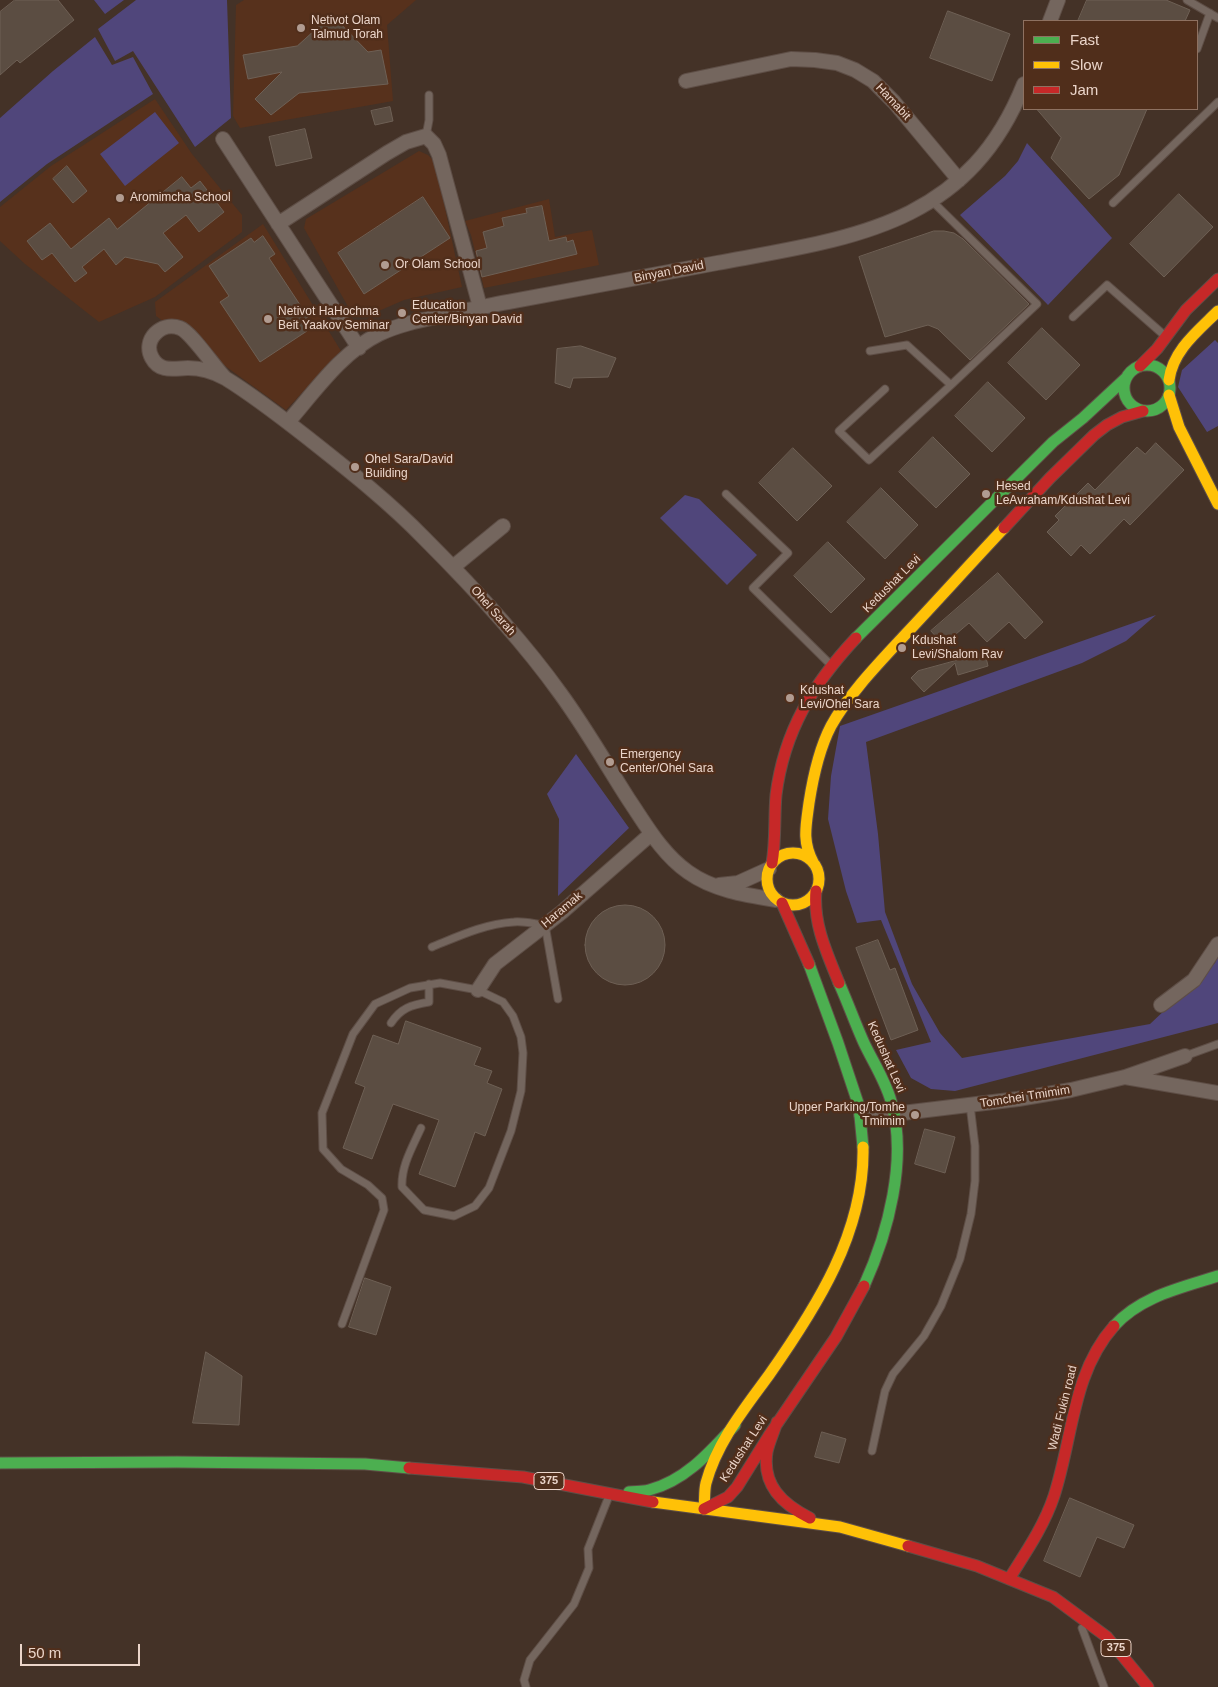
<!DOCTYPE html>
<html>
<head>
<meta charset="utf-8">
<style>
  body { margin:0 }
  #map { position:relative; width:1218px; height:1687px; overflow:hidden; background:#443227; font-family:Helvetica,sans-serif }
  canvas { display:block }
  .legend { position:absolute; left:1023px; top:20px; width:175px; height:90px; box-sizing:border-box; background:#502e1b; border:1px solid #8e7161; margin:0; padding:6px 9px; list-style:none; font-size:15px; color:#ebd5ca }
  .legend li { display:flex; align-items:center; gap:10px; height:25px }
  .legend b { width:25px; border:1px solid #8e7161 }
  .scale { position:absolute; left:20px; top:1644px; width:120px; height:22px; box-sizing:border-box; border:2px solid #ebd5ca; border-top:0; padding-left:6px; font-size:15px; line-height:18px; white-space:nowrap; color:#ebd5ca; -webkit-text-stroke:4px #502e1b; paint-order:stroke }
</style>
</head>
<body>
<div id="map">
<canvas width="1218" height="1687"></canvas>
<ul class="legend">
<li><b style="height:6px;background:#4caf50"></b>Fast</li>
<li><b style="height:6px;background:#ffc107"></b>Slow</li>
<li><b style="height:6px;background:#c62828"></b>Jam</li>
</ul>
<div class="scale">50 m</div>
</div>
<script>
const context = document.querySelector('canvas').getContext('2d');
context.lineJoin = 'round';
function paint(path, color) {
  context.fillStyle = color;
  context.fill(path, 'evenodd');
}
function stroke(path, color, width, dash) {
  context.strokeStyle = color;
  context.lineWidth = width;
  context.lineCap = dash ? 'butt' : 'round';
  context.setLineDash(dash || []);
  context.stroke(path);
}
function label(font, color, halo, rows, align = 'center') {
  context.font = font + ' Helvetica,sans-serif';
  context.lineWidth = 5;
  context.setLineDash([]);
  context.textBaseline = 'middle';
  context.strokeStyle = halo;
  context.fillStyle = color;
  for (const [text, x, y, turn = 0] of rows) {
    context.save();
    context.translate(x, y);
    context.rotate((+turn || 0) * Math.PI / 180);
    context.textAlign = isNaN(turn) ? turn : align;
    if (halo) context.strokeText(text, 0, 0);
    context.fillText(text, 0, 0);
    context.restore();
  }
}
paint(new Path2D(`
  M244 0H416L387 25 393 101 240 128 233 116 236 5Z
  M155 99 192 154 242 215V232L155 297 99 322 25 264 0 241V207L51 166Z
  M419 151 428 155 435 162 462 287 404 300 365 317 351 312 304 228 306 219Z
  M549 199 555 237 592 230 599 265 484 288 471 235 465 221Z
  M263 224 341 351 286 410 156 316 155 302Z`), '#57311c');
paint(new Path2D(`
  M94 0H124L105 14Z
  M136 0H227L231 118 195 147 133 51 115 61 98 29Z
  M95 37 112 65 133 57 153 94 47 164 0 202V118L53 71Z
  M155 112 179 143 125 186 100 154Z
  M1027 143 1112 238 1048 305 960 215 1005 176 1018 161Z
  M1215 340 1218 343V426L1207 432 1178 387 1182 370Z
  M685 495 699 499 757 555 727 585 660 518Z
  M1156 615 1126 641 1082 663 866 742 878 834 885 912 912 984 940 1033 962 1058 1150 1024 1215 963 1218 956V1023L955 1091 931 1089 911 1078 896 1050 931 1042 881 920 857 923 846 891 828 819 831 776 840 726Z
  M576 754 629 828 558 896 559 819 547 794Z`), '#50467b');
const building = new Path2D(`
  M15 0H58L74 20 20 63 17 60 0 75V12Z
  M1087 0H1166L1190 10 1185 21H1078Z
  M948 11 1010 34 992 81 930 58Z
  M332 15 368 52 381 50 388 84 299 93 271 115 255 99 282 72 248 79 243 55 297 46Z
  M390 107 393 121 375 125 371 111Z
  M1037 109H1147L1119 175 1089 199 1051 158 1061 138Z
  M305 129 312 158 276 166 269 137Z
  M67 166 87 191 73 203 53 179Z
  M182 177 191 188 200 181 224 212 199 232 186 215 163 233 183 257 165 272 158 264 125 257 116 265 104 249 82 267 87 273 75 282 52 253 42 260 27 241 50 223 71 249 109 218 117 229Z
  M1179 194 1213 227 1164 277 1130 244Z
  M423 197 450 238 364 294 338 253Z
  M542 206 549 241 566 237 567 242 573 240 577 254 482 277 476 251 487 248 483 232 504 226 502 218 527 213 526 209Z
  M934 231H944L954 233 963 239 1029 304 970 360 938 329 928 325 885 337 859 257Z
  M263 236 275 254 269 258 308 317 301 322 307 331 260 362 220 302 229 296 209 266 251 238 254 242Z
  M1042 328 1080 365 1046 400 1008 363Z
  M581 346 616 358 608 377 573 378 570 388 555 383 557 349Z
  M988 382 1025 418 992 452 955 416Z
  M933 437 970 474 936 508 899 472Z
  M1156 443 1184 470 1130 525 1124 519 1090 554 1081 545 1071 556 1047 532 1059 520 1055 516 1088 483 1095 490 1137 447 1145 454Z
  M793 448 832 486 797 521 759 483Z
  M881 488 918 525 885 559 847 522Z
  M828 542 865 579 831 613 794 576Z
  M998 573 1043 622 1025 639 1009 622 987 642 969 623 943 645 931 631Z
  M985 653 988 666 958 675 955 663 924 692 911 678 918 671Z
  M585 945a40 40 0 1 1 80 0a40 40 0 1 1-80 0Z
  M878 940 890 970 895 968 918 1030 891 1040 856 948Z
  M406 1021 481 1048 474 1065 492 1071 487 1083 502 1089 485 1136 475 1132 455 1187 419 1174 439 1120 393 1104 372 1159 343 1148 365 1087 355 1083 373 1035 398 1044Z
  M925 1129 955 1137 945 1173 915 1164Z
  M365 1278 391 1287 376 1335 349 1327Z
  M206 1352 242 1376 239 1425 193 1423Z
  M822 1432 846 1439 839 1463 815 1457Z
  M1070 1498 1134 1525 1124 1548 1097 1537 1080 1577 1044 1561Z`);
paint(building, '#5b4d42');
stroke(building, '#6e6055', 1);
const lane = new Path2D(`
  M1187 0 1218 18
  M1197 49 1210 13
  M426 136 429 120V95
  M1113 203 1218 102
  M1073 317 1107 285 1164 335
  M870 351 907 345 951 385 1037 304 932 201
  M885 389 839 431 869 460 951 385
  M726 494 788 553 753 588 831 665
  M432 947C459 936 484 924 514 922 524 921 535 924 545 925L558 999
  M391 1023C401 1008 411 1005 429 1002V984
  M1185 1056 1218 1044
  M342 1324 384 1210 382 1198 368 1185 341 1169 323 1149 322 1113 353 1034 375 1004 410 988 440 983 478 990 503 1002 513 1016 521 1037 523 1053 521 1091 511 1131 489 1188 475 1206 454 1216 424 1210 402 1187C401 1166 412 1148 421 1128
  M872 1451 885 1391 893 1374 924 1336 941 1306 960 1259 971 1214 975 1181V1146L970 1105
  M1082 1628 1104 1687
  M526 1687 524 1680 530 1660 574 1604 589 1568 588 1549 609 1496`);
const street = new Path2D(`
  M1050 21 1058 0
  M686 81 791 59 815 60 837 63 855 70 873 81 894 102 959 180
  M223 139 359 348
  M278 224 387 153 406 142 426 136 434 144 439 155 480 307
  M225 378C215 368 191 332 180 328 161 321 142 340 152 358 160 373 175 368 188 368 201 368 214 372 225 378 256 397 285 420 313 442 351 472 390 503 424 538 472 586 520 637 560 693 585 727 606 764 629 800 646 825 662 854 688 872 713 890 745 895 776 900
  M288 422C315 391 342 352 379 334 398 325 417 321 437 317 460 312 484 306 508 302 577 289 647 276 717 263 850 238 967 227 1024 84
  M453 567 503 526
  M719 885 738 883 769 869
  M478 990 495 964 562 912 651 834
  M1161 1005 1194 980 1218 944
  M1125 1077 1218 1093
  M861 1114H894L1018 1099 1071 1090 1125 1077 1185 1056`);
const fast = new Path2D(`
  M1124 388a23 23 0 1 1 46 0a23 23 0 1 1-46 0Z
  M856 638 1053 442 1083 418 1126 378
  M809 964 838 1043 859 1106 863 1147
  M839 983C848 1003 855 1023 864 1043 873 1062 885 1080 891 1101 908 1159 888 1233 864 1286
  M1114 1326C1141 1296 1181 1288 1218 1276
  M0 1463 177 1462 365 1464 409 1468
  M629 1492C635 1491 642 1492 649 1490 685 1481 710 1452 735 1425`);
const slow = new Path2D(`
  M1169 380C1173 350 1198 331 1218 311
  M1169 395 1179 427 1218 504
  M767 879a26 26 0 1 1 52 0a26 26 0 1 1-52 0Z
  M813 862C802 841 806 826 809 803 813 777 819 749 831 726 848 695 879 663 903 637 937 601 970 564 1004 528
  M653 1502 840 1527 908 1546
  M704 1509C705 1500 704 1491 706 1483 717 1442 745 1408 769 1375 816 1308 865 1232 863 1147`);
const jam = new Path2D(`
  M1140 366 1157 349 1186 310 1218 279
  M1004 528 1050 478 1094 435 1107 425 1122 417 1143 411
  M772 863C776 841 774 817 776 795 784 731 813 684 856 638
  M816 891C813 924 827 953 839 983
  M782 903 809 964
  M777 1422C774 1432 769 1442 767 1452 762 1485 782 1504 810 1518
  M409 1468 523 1477 653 1502
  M704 1509 728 1497 737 1487 770 1434 836 1337 864 1286
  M908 1546 977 1566 1053 1597 1107 1637 1148 1687
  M1009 1579C1026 1552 1044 1526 1054 1496 1073 1438 1072 1373 1114 1326`);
stroke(lane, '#5e4e46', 9);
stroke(street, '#5e4e46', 16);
stroke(fast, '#5e4e46', 13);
stroke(slow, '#5e4e46', 13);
stroke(jam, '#5e4e46', 13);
stroke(lane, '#74665e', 7);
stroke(street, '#74665e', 14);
stroke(fast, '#4caf50', 11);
stroke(slow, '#ffc107', 11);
stroke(jam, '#c62828', 11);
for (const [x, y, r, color] of [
  [301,28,5,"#b19c91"],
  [120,198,5,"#b19c91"],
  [385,265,5,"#b19c91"],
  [402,313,5,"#b19c91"],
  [268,319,5,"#b19c91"],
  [355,467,5,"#b19c91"],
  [986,494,5,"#b19c91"],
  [902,648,5,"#b19c91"],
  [790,698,5,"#b19c91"],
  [610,762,5,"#b19c91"],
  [915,1115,5,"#b19c91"]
]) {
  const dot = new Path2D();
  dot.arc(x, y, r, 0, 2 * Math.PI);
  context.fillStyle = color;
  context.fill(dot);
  stroke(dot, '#502e1b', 2);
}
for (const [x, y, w] of [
  [549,1481,30],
  [1116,1648,30]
]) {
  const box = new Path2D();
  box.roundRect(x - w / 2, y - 8.5, w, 17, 4);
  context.fillStyle = '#502e1b';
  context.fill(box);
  stroke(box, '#ebd5ca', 1);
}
label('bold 11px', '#ebd5ca', null, [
  ["375",549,1481],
  ["375",1116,1648]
]);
label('12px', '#ebd5ca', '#502e1b', [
  ["Netivot Olam",311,21],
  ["Talmud Torah",311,35],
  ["Aromimcha School",130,198],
  ["Or Olam School",395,265],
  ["Education",412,306],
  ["Center/Binyan David",412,320],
  ["Netivot HaHochma",278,312],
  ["Beit Yaakov Seminar",278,326],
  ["Ohel Sara/David",365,460],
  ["Building",365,474],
  ["Hesed",996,487],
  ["LeAvraham/Kdushat Levi",996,501],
  ["Kdushat",912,641],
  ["Levi/Shalom Rav",912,655],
  ["Kdushat",800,691],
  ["Levi/Ohel Sara",800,705],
  ["Emergency",620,755],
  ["Center/Ohel Sara",620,769],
  ["Upper Parking/Tomhe",905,1108,"right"],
  ["Tmimim",905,1122,"right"]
], 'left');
label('12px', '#ebd5ca', '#502e1b', [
  ["Hamabit",893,102,47],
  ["Binyan David",669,272,-11],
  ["Kedushat Levi",892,584,-45],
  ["Ohel Sarah",493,611,49],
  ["Haramak",562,910,-40],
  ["Kedushat Levi",886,1057,66],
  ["Tomchei Tmimim",1025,1097,-9],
  ["Wadi Fukin road",1063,1408,-76],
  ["Kedushat Levi",744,1449,-57]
]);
</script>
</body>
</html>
